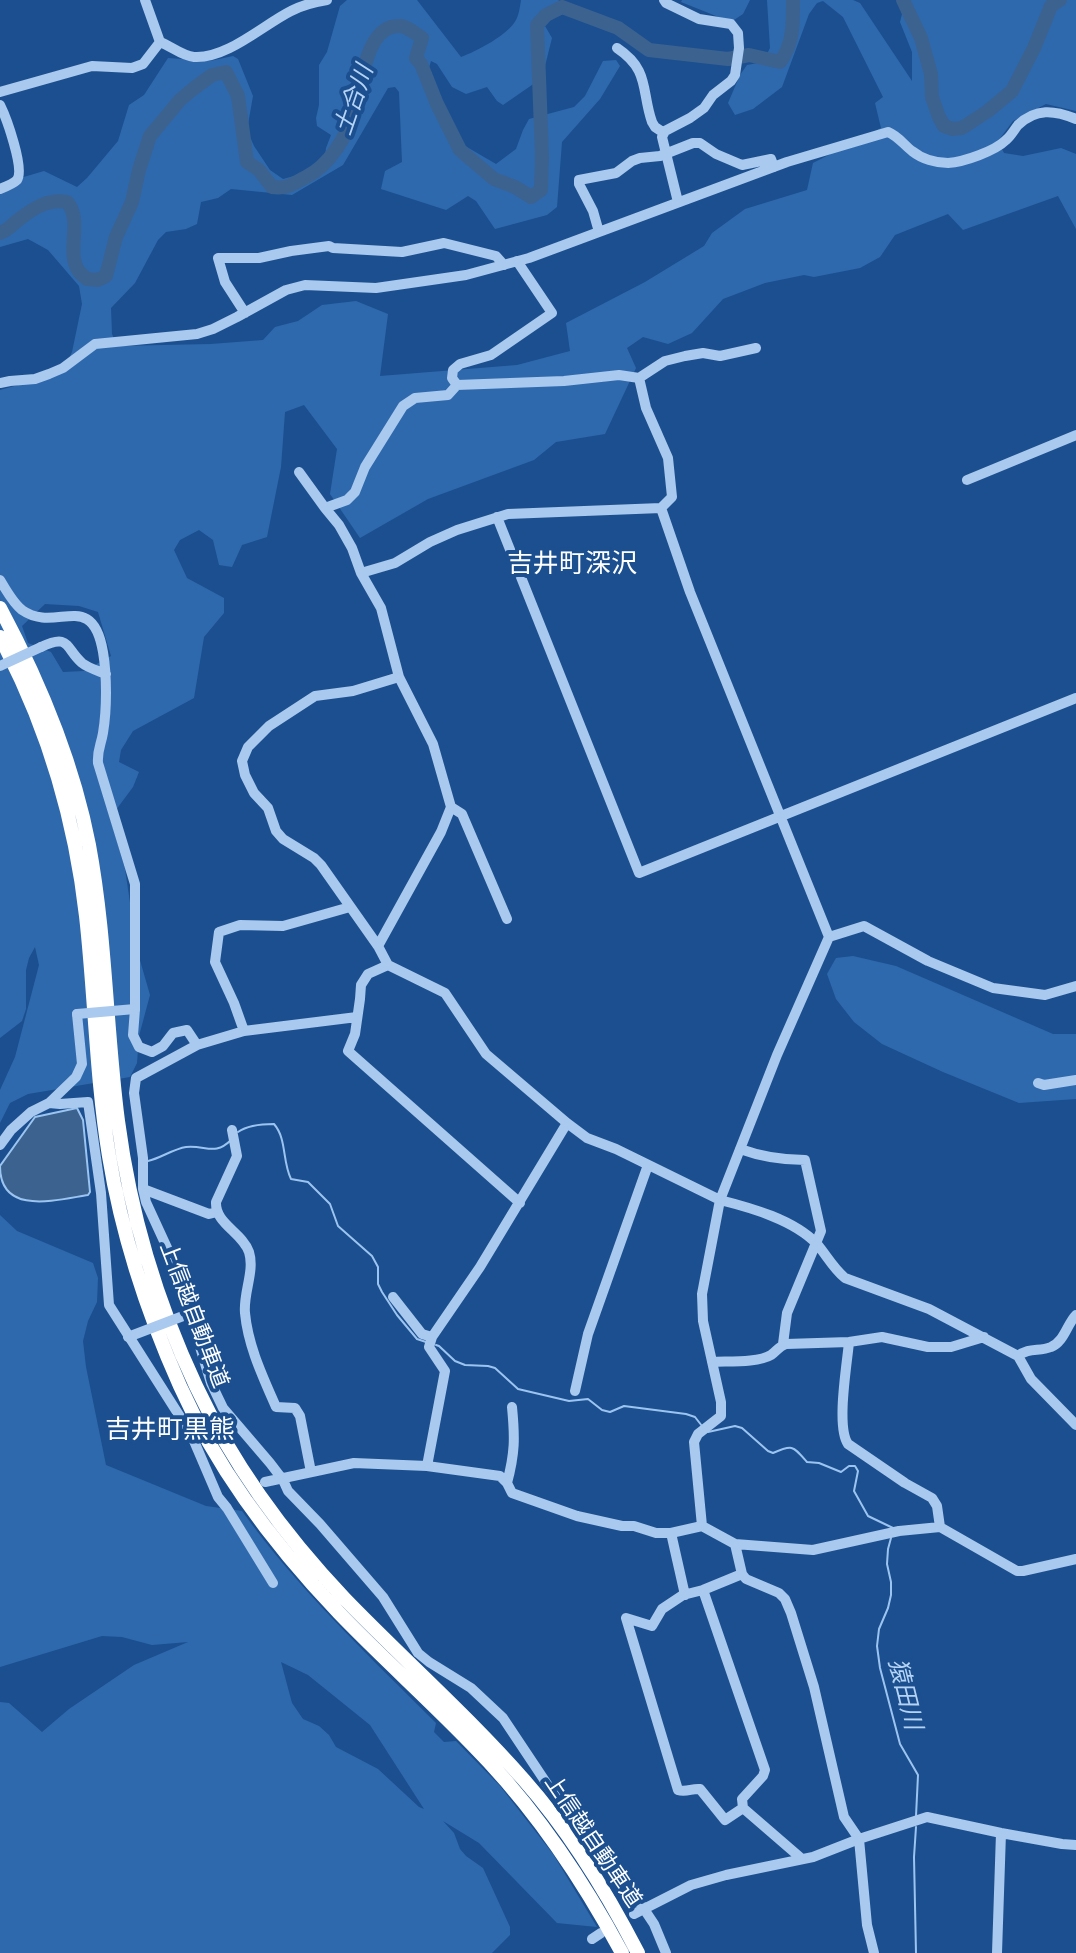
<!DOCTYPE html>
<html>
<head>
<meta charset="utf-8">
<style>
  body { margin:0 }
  canvas { display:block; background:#1b4f8f }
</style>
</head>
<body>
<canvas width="1076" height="1953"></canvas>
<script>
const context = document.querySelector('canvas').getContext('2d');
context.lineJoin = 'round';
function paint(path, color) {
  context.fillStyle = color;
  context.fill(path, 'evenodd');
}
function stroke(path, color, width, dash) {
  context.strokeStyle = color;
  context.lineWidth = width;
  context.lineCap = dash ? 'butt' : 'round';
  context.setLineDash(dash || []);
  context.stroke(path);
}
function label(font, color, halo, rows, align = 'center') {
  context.font = font + ' "Public Sans","Noto Sans JP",sans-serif';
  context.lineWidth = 8;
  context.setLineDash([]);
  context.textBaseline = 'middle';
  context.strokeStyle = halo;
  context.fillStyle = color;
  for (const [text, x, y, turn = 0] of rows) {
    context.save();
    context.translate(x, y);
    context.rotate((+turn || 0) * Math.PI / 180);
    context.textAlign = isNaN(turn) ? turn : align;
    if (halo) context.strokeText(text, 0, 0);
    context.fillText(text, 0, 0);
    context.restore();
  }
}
paint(new Path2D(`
  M347 0H417L461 57C477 51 508 35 516 20 519 15 520 6 521 0H559L545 26 552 38 542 78 503 105 497 101 487 87 466 94 452 87 437 64 431 61 429 68 460 143 496 164 516 149 523 130 529 119 574 107 585 96 603 61 616 60 620 66 600 99 562 142 557 207 547 215 495 229 476 201 468 196 446 210 381 189 385 171 402 162 399 92 395 87 388 88 343 165 292 195 231 189 218 198 201 202 197 224 186 229 166 232 158 240 135 283 111 308 112 334 117 346 211 344 263 340 275 327 298 321 322 305 356 301 388 314 380 376 517 365 570 351 566 323 645 282 704 246 712 233 745 209 807 190 813 163 881 128 875 103 883 97 843 17 823 1 817 3 809 14 782 87 753 109 735 115 728 103 740 75 747 65 763 62 770 48 767 0H853L860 3 912 81V52L900 22 902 14 897 0H1076V111L1046 104 1013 121 998 141 1004 153 1023 156 1061 148 1076 154V229L1058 196 963 230 948 214 895 235 880 257 860 268 814 277 804 275 765 283 723 299 692 333 668 344 643 337 627 348 636 368 605 434 556 442 534 460 428 499 360 538 330 494 337 449 304 405 285 412 281 467 267 537 242 545 232 567 219 565 213 540 199 530 180 540 174 550 187 578 224 598V613L204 637 194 698 133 731 121 750 119 762 139 772 133 787 110 818 125 869 137 950 150 995 139 1036 137 1063 130 1077 28 1094 10 1103 0 1123V1090L15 1057 39 965 35 947 29 958 26 970V1009L22 1021 0 1038V390L62 373 72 352 82 304 79 286 48 250 28 239 0 247V184L44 171 77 187 87 178 118 141 129 105 144 95 168 58 210 61 233 56 238 59 253 96 247 130 254 146 270 170 283 179 301 174 325 157 326 148 331 135 317 126 316 118 319 105V65L327 52 340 6ZM45 604 79 606 98 612 111 656 84 671 63 672 51 652 28 643 22 626Z
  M682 0H750L743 14 731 22 681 2Z
  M853 956 896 966 1053 1034H1076V1099L1019 1103 943 1072 882 1044 854 1022 836 999 827 974 836 958Z
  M0 1215 17 1231 93 1263 98 1278 97 1302 88 1321 83 1341 86 1367 106 1465 206 1506 242 1511C298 1589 368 1655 436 1723L434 1732 444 1742 456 1741 500 1786 553 1854 597 1927 557 1923 479 1843 443 1821 454 1833 460 1849 466 1856 483 1868 510 1927V1935L492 1953H0V1702L9 1703 42 1732 69 1709 134 1665 188 1642 152 1645 122 1637 102 1636 0 1667ZM281 1662 308 1675 370 1725 424 1809 419 1807 378 1769 336 1747 329 1735 319 1726 303 1719 292 1703Z`), '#2e69ad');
const water = new Path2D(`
  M77 1108 83 1120 90 1192 88 1195C56 1200 0 1216 0 1166L35 1117Z`);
paint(water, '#3c6290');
stroke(water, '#9cc4f0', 2);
stroke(new Path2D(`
  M238 1132C248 1125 262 1124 274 1124 287 1139 282 1161 291 1179L308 1182 330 1204 338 1226 372 1256 378 1267V1284L382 1292 397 1315 417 1339 426 1342
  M148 1161C161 1158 173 1149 186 1147 206 1145 215 1156 231 1140
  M436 1345 439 1346 455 1361 465 1365 488 1366 495 1368 518 1389 569 1401 588 1399 602 1410 610 1412 624 1406 686 1414 695 1417 702 1426
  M707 1431 708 1432 735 1426 742 1428 768 1451 773 1453C793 1444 793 1446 807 1462L819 1463 841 1472 849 1466H855L858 1471 854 1491 868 1516 893 1528
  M891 1538 888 1549 887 1564 891 1582V1595L888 1608 879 1629 877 1646 880 1668 900 1744 918 1775 916 1816
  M916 1827 914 1857 916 1953`), '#9cc4f0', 2);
stroke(new Path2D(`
  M903 0 921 38 931 74 932 97 939 117 944 126 953 129 962 128 988 111 1012 91 1034 48 1051 6 1060 0
  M0 233C8 230 11 226 17 221 32 209 48 198 67 202 83 220 66 251 78 270 80 274 84 276 87 279L98 280 106 276 116 237 132 202 139 170 150 136 180 100 193 89 212 75 226 72 238 96 247 162 259 170 272 187C288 189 292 184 306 177 330 165 346 137 354 113 362 89 364 23 401 26 408 27 416 34 422 38L416 58 421 64 437 104 460 150 494 179 515 187 531 197 541 190 542 156 537 25 546 15 562 7 618 28 649 50 728 59 749 55 780 62C794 44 793 22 793 0`), '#3c6290', 14);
stroke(new Path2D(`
  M664 0 666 3 699 19 731 24 738 33 739 48 735 75 731 81 713 95 704 108 690 118 665 131 662 137 678 202
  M160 42C171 46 182 56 194 57 227 59 263 25 291 11 302 5 315 2 327 0
  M617 48C650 70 641 90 652 122L655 127 664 133
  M0 92 92 66 132 68 143 64 160 42 145 0
  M0 105C6 117 25 169 17 180 13 184 5 187 0 189
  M599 232 593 211 579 184V180L616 173 632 161 640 158 660 156 693 143H700L716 154 742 165 771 159 774 167
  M245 313 225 282 218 258H259L291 251 329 246 333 248 402 252 444 243 496 256 504 265
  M0 383 10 381 35 379 49 374 63 368 95 344 197 334 213 329 237 317 286 290 305 285 376 288 466 275 529 258 787 162 888 132C898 136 904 145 912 151 922 159 936 163 948 163 964 162 995 151 1006 140 1011 136 1014 130 1018 125 1036 108 1054 110 1076 119
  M457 385 452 378 453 370 460 364 491 355 552 313 517 261
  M299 472 325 508
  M967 480 1076 435
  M661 508 690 592 829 937 777 1055 720 1200 702 1294 703 1321 721 1402V1416L698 1434 694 1442 702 1526
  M497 517 639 873 1076 698
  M361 573 395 563 430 542 457 530 508 514 661 508 672 497 668 458 646 408 639 378
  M0 580C6 590 13 603 22 610 56 634 92 588 103 652 107 676 107 709 103 733 101 745 97 750 98 763L135 884V1009L133 1035 139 1047 152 1052 163 1046 173 1033 187 1030 197 1045
  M41 647C70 633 65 648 82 663 88 668 99 671 106 674
  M399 677 353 691 315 696 269 726 248 747 242 761 245 775 254 793 268 808 276 831 283 839 314 858 321 865 378 946 388 965 445 993 486 1054 567 1123 587 1138 616 1149 720 1200C752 1208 794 1220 817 1244 827 1256 833 1268 845 1278L929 1309 1018 1356 1031 1379 1076 1425
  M451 807 462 814 507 919
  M829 937 864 926 928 961 993 988 1045 995 1076 986
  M378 946 441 832 451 807 433 744 399 677 381 608 361 573 352 548 339 525 325 508 347 500 355 492 365 467 403 406 415 398 448 395 457 385 564 381 619 375 639 378 665 361 685 356 703 353 720 356 756 348
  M388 965 368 974 361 985 360 999 355 1034 348 1051 520 1203
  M357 1017 244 1031 197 1045 136 1078 134 1093 143 1158V1189L146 1202 175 1265 211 1383 223 1408 270 1463 283 1480 288 1491 320 1524 383 1597 418 1653 429 1662 471 1688 503 1718 551 1790 597 1841 622 1876 654 1924 666 1953
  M244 1031 234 1003 215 962 219 932 240 925 283 926 350 907
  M1038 1083 1044 1085 1076 1080
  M49 1103 60 1104 88 1102 101 1193 109 1305 191 1434 218 1497 227 1508 273 1583
  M232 1130 237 1156 216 1202C215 1224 242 1232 249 1252 255 1271 243 1293 245 1313 248 1346 263 1377 276 1407L295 1408 300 1416 311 1472
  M0 1145 11 1130 31 1112 49 1103 76 1077 82 1064 77 1014
  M740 1149C762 1157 781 1160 805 1160L821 1231 787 1313 783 1344
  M143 1189 209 1214 217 1212
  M393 1297 422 1334 432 1337
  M849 1342C847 1365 836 1427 848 1444L905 1483 932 1498 937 1506 940 1527
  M1018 1356C1029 1347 1039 1352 1051 1347 1064 1342 1067 1324 1076 1315
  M712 1362C727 1361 758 1363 771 1355 777 1351 779 1346 786 1344L849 1342 882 1337 928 1347H951L984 1337
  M575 1391 588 1334 648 1165
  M427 1466 445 1371 429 1347 432 1337 480 1267 567 1123
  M265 1482 354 1463 427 1466 500 1476 507 1483 512 1493 577 1516 622 1526H634L656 1533H671L702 1526 735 1544 813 1550 899 1531 940 1527 1017 1571H1023L1076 1559
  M507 1483C515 1453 515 1438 512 1407
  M671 1533 685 1595
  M735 1544 742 1574 746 1579 779 1593 785 1599 791 1613 814 1687 844 1817 859 1839 867 1925 874 1953
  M742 1574 703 1590 683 1595 662 1609 652 1626 626 1618 678 1790C686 1793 692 1788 700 1789L725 1820 743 1808
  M703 1590 765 1770 763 1776 742 1799 743 1808
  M743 1808 802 1859
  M634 1914 691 1885 726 1875 813 1857 859 1839 927 1817 1001 1833 1062 1844 1076 1845
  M592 1939 601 1933
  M997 1953 1001 1833`), '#a9c9ee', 10);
stroke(new Path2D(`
  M0 608C40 683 73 762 89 845 106 936 106 1029 118 1121 130 1213 156 1301 196 1386 233 1465 285 1536 345 1599 404 1660 468 1716 524 1780 570 1832 606 1891 638 1953
  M0 637C46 723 75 819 86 916 95 996 96 1077 109 1156 122 1236 147 1312 180 1386 218 1471 275 1546 339 1613 388 1664 441 1710 489 1762 542 1819 585 1884 622 1953`), '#fff', 14);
stroke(new Path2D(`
  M0 666 41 647
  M77 1014 135 1009
  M128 1337 191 1313`), '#a9c9ee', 10);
label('22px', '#fff', '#1b4f8f', [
  ["上信越自動車道",194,1315,69],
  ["上信越自動車道",593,1841,56]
]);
label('italic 24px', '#b5d3f5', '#1b4f8f', [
  ["土合川",354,100,-71],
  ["猿田川",905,1694,76]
]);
label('26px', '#fff', '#1b4f8f', [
  ["吉井町深沢",572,564],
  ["吉井町黒熊",170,1430]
]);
</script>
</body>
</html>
